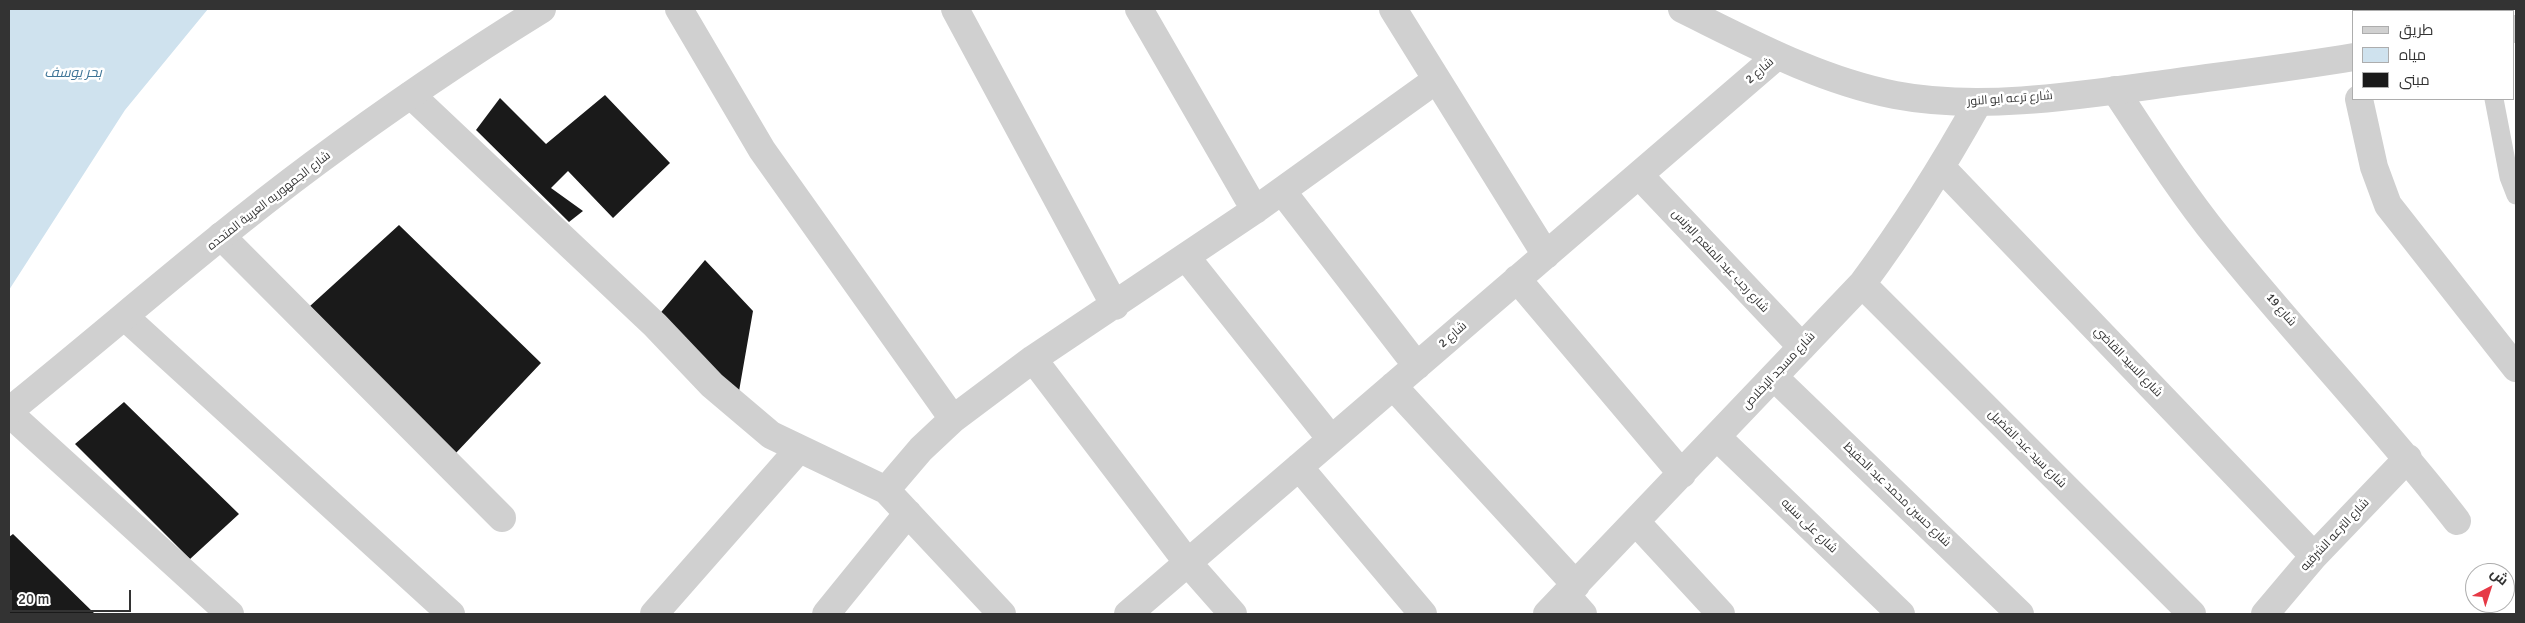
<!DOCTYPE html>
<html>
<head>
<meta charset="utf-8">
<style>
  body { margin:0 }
  #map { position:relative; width:2525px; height:623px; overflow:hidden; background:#fff; font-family:Signika,Cairo,sans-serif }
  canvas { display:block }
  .frame { position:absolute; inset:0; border:10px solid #333; pointer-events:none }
  .legend { position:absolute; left:2352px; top:10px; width:162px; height:90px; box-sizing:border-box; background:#fff; border:1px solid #adadad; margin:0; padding:6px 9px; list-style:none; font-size:15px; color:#333 }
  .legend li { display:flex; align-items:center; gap:10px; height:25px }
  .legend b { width:25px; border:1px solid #adadad }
  .north { position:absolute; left:2465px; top:563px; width:50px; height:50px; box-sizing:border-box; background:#fff; border:1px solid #adadad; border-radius:50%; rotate:40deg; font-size:14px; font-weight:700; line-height:20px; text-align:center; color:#333 }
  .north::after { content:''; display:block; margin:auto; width:18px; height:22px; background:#e63946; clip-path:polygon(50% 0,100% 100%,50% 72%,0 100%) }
  .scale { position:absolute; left:10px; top:590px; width:121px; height:22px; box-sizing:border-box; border:2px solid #333; border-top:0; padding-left:6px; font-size:15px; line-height:18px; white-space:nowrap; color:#333; -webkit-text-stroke:4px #fff; paint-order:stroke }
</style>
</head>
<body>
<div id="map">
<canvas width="2525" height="623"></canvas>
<div class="frame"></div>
<ul class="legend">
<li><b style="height:6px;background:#d0d0d0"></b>طريق</li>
<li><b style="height:14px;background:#cfe2ee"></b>مياه</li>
<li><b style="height:14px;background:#1a1a1a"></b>مبنى</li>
</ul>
<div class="north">ش</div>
<div class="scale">20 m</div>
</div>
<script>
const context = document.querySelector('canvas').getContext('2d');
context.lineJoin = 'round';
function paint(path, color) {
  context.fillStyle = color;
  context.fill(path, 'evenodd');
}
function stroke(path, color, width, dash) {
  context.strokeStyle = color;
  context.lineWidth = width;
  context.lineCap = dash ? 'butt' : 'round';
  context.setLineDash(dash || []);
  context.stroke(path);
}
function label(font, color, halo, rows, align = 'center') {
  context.font = font + ' Signika,Cairo,sans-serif';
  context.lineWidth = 5;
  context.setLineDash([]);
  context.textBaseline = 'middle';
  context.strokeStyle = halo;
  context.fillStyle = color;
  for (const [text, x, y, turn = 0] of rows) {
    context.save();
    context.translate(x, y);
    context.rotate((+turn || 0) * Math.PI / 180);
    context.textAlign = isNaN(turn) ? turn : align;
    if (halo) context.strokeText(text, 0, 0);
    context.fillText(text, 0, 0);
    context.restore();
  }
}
paint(new Path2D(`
  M9 9H208L125 110 9 290Z`), '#cfe2ee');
paint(new Path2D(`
  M605 95 670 163 613 218 568 171 551 188 583 211 569 222 476 130 500 98 546 144Z
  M399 225 541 363 455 454 310 306Z
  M705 260 753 311 738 397 657 317Z
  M124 402 239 514 190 559 75 444Z
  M13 534 95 614H9V537Z`), '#1a1a1a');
stroke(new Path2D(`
  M2494 99 2509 177 2516 195`), '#d0d0d0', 19);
stroke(new Path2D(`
  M679 9 762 150 953 419
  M955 9 1115 306
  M1139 9 1255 210
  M1393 9 1546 255
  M2115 90C2148 140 2181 192 2219 239 2296 335 2382 424 2457 521
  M411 95 655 325 712 385 771 435 886 490 1002 614
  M2359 99 2374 167 2388 205 2516 368
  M1942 168 2314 556
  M1639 175 1802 347
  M1282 191 1417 366
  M221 236 502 518
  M1186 257 1331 439
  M1517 279 1682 474
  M1862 284 2192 614
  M125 317 451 614
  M1033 359 1188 563 1233 614
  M1774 377 2020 614
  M1393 386 1576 585
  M9 413 230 614
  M1717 437 1901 614
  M1299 467 1423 614
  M886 490 921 449 953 419 1033 359 1255 210 1436 80
  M1636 522 1721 614
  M1566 595 1583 614
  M654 614 799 449
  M826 614 908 513
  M1128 614 1777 56
  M1547 614 1862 284C1905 226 1943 166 1978 103
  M2265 614 2314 556 2408 458`), '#d0d0d0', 28);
stroke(new Path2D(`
  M1682 9C1751 43 1819 80 1895 95 1983 112 2089 94 2177 82 2236 74 2295 67 2354 57
  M2514 29H2516
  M9 411C111 329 209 242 314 164 388 109 464 57 542 9`), '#d0d0d0', 28);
label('12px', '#333', '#fff', [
  ["شارع 2",1760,71,-41],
  ["شارع ترعه ابو النور",2010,99,-4],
  ["شارع الجمهوريه العربية المتحده",269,201,-38],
  ["شارع رجب عبد المنعم البرنس",1720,261,47],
  ["شارع 19",2281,310,49],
  ["شارع 2",1453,335,-41],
  ["شارع السيد القاضي",2128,362,46],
  ["شارع مسجد الإخلاص",1779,371,-47],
  ["شارع سيد عبد الفضيل",2027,449,45],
  ["شارع حسين محمد عبد الحفيظ",1897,495,44],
  ["شارع على سنيه",1809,526,44],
  ["شارع الترعه الشرقيه",2335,535,-47]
]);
label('italic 14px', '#3f7597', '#fff', [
  ["بحر يوسف",73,73]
]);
</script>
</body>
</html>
